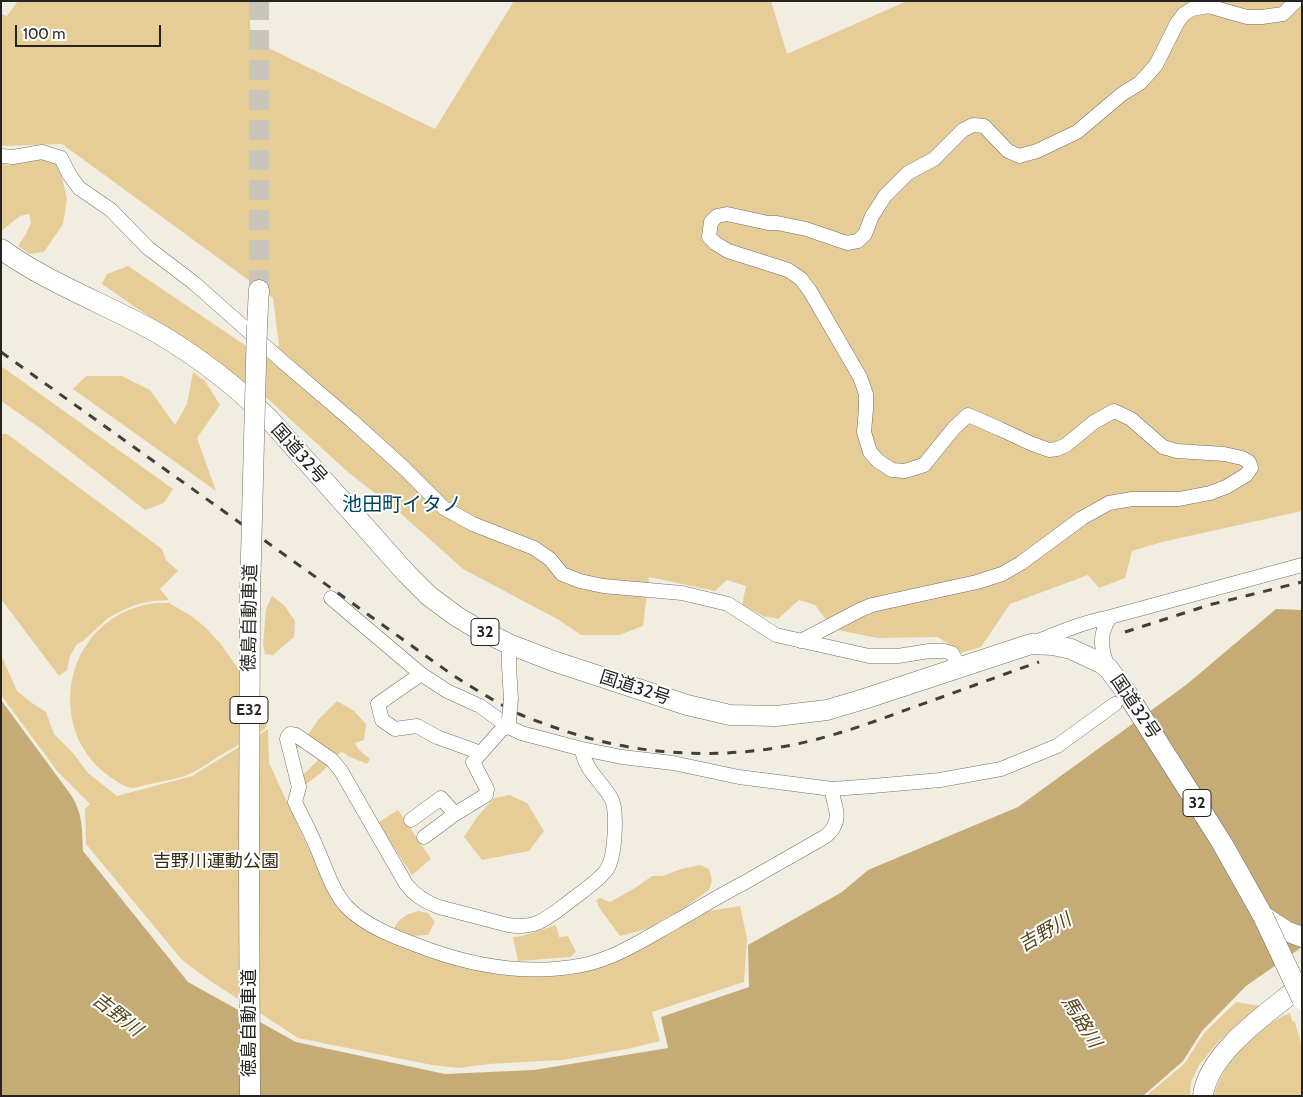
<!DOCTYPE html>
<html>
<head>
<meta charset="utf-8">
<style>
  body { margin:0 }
  #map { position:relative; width:1303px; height:1097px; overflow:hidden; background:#f2ede1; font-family:Cabin,sans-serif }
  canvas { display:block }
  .frame { position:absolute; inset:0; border:2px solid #262420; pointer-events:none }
  .scale { position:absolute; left:15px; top:25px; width:146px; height:22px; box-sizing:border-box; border:2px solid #262420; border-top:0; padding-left:6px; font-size:15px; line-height:18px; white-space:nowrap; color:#262420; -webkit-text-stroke:4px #fff; paint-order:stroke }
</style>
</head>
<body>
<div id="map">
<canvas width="1303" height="1097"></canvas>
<div class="frame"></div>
<div class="scale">100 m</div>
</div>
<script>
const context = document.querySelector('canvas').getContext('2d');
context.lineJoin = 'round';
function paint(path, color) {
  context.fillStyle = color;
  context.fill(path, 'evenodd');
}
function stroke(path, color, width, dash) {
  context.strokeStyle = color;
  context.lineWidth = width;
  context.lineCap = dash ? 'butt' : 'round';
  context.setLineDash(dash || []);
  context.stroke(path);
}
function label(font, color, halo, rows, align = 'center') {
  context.font = font + ' Cabin,"Noto Sans JP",sans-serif';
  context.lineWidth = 4;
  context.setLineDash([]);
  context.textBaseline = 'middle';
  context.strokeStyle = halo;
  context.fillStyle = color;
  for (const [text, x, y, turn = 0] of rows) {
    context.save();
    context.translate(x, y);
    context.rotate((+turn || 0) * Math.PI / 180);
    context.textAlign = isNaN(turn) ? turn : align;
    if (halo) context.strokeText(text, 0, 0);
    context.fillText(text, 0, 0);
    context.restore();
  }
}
paint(new Path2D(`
  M18 1H250V39L435 129 514 1H771L787 54 907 1H1302V511L1162 542 1132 551 1125 578 1099 588 1088 575 1010 604 981 647 961 653 938 637 877 638 833 629 815 605 799 600 778 619 763 616 742 605 746 586 727 580 715 591 649 577 643 626 619 635H581L559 620 463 569 399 512 349 473 268 399 102 284 107 274 128 266 267 360 279 345 273 298 62 144 6 146 1 145V14L7 16Z
  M45 158 59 164 67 199 63 224 44 252 30 254 18 246 26 234 31 223 29 214 20 216 1 231V164L9 165Z
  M1 366 173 489 164 503 145 510 40 428 1 401Z
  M193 372 205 381 220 405 197 438 216 491 73 389 86 376H122L150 390 175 425 187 404Z
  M1 434H7L162 549 166 560 178 571 160 589 169 600 153 601 138 604 123 610 108 618 83 641 77 644 70 656 67 670 59 676 1 599Z
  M272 596 284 605 295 621 294 637 273 655 265 654 263 644 266 609Z
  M156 603H169L190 615 204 626 220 643 269 712 265 729C248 739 230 750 213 760 206 765 198 770 190 774 178 779 163 781 150 784 144 785 137 788 131 788 124 787 111 778 105 773 57 735 59 659 108 622 122 611 139 605 156 603Z
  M1 655 17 691 32 703 46 712 54 734 73 753 88 773 117 796 192 776 268 729 269 763 319 871 335 897 439 957 568 974 702 912 740 906 747 938 744 982 652 1012 660 1041 627 1049 562 1060 489 1064 459 1068 432 1065 298 1038 209 980 182 960 86 844 85 809 90 804 58 772 1 695Z
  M337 701 354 711 366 724 364 740 355 743 358 749 370 759 367 764 348 756 343 752 339 753 321 773 305 785 302 782 304 774 317 761 324 747 304 745 285 753 281 746 280 735 297 729 307 736 318 720Z
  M510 795 527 803 544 831 529 851 482 860 464 837 477 817 494 798Z
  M398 810 431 859 412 875 378 823Z
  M700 865 709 869 712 881 709 890 684 908 647 929 620 936 600 909 596 900 600 898 610 902 635 888 652 876H663L681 869Z
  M418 911 428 913 435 922 428 935 413 936 394 928C399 918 407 914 418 911Z
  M556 925 559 937 568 936 576 952 570 957 518 961 513 937 522 936Z
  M1236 1002 1260 1006 1220 1040 1199 1065 1191 1082 1190 1096H1146L1185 1063 1204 1033Z
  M1290 1013 1292 1021 1295 1022 1302 1047V1096H1214C1221 1063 1259 1025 1290 1013Z`), '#e6cd98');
paint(new Path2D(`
  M1276 609 1302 610V947L1246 986 1202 1031 1183 1061 1143 1096H1V700L71 795C83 814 82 829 83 851L188 982 296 1042 445 1074 534 1070 668 1048 661 1017 749 987 748 945 842 892 868 870 1018 807 1186 685Z`), '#c5ac77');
stroke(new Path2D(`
  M259 290V1`), '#c9c5ba', 20, [20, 10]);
const minor = new Path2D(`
  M1 156 13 157 42 152 61 158 69 174 79 188 111 210 148 248 194 283 282 361 351 420 404 468 444 508 473 524 534 548 550 559 562 574 580 581 603 586 682 593 728 604 776 635 869 656H898L929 651H944L952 653 959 667
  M331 598 421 674
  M801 641 860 610 872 605 977 582 1002 574 1021 563 1082 518 1109 503 1132 499H1179L1210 493 1226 487 1246 475 1251 468 1249 462 1242 458 1224 454 1177 451 1163 447 1131 419 1114 411 1094 422 1066 445 1057 449 1049 450 1030 443 1000 429 968 415 954 428 924 465 905 471 892 470 878 461 870 452 864 432 866 409V394L860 377 810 291 801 279 788 270 728 251 715 243 709 237 711 222 717 216 727 214 768 223H777L806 229 847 243 858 241 865 234 872 216 885 196 908 173 934 159 963 130 973 125 984 126 1008 151 1019 156 1037 151 1077 132 1122 94 1140 83 1156 65 1177 23 1184 14 1192 9 1208 6 1247 17H1262L1283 14 1296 1
  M1036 642C1060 632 1084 622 1110 617L1302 565
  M509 644V667L511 699
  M1108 668C1101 648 1098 636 1110 617
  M509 719V727L521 733 582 749 622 757 673 763 739 777 832 789 873 786 940 780 1001 769 1057 746 1115 704
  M582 749C584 769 601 781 611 798 618 810 615 857 607 869 601 879 579 894 570 901 549 917 536 930 508 925L439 907C425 902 415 896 406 884L341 771 332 760 296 735 290 734 288 736 287 739 299 787 295 802C302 817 310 831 316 846 325 866 332 891 347 907 367 928 403 940 430 950 478 967 532 975 583 965 616 958 646 938 675 922 698 909 720 895 744 883 771 867 799 852 826 836 829 833 833 830 834 826 841 814 832 801 832 789
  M481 753 437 737 417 726 395 729 382 720 378 704 421 674 447 691 480 706 509 727
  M411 820 441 798 455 814
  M424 837 455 814 486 795 487 789 473 762 502 729 509 727`);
const highway = new Path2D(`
  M1 249C51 285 109 305 161 335 201 359 236 386 269 419L406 573 429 596 456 616 476 628 509 644 553 661 687 705 730 715 776 716 827 710 864 699 1031 644 1053 645 1071 649 1101 663 1108 668 1126 692 1222 843 1263 916 1286 931 1302 937
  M257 325 259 290
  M1203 1096C1208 1052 1269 1012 1302 985`);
stroke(minor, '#757066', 15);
stroke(highway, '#757066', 21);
stroke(minor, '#fff', 14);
stroke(highway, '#fff', 20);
stroke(new Path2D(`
  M1 352 454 676C475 689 497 703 519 714 533 720 548 725 562 730 636 755 715 760 792 745 832 737 874 722 911 708 954 693 996 677 1039 662
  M1125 632 1209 605 1302 582`), '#423f3a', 3, [9, 9]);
const minorBridge = new Path2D(`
  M509 719 511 699`);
const highwayBridge = new Path2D(`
  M1263 916 1302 999
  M250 1096 249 864 250 595 257 325`);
stroke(minorBridge, '#757066', 15, []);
stroke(highwayBridge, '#757066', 21, []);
stroke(minorBridge, '#fff', 14);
stroke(highwayBridge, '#fff', 20);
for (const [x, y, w] of [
  [485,632,28],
  [249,710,38],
  [1197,803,28]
]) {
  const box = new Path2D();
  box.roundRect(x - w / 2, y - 13.5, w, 27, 4);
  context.fillStyle = '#fff';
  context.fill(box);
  stroke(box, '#262420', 1);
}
label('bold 16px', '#262420', null, [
  ["32",485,632],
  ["E32",249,710],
  ["32",1197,803]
]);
label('18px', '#262420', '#fff', [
  ["国道32号",299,454,48],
  ["徳島自動車道",250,618,-89],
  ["国道32号",635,688,18],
  ["国道32号",1135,707,56],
  ["徳島自動車道",250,1023,-90]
]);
label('18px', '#362b12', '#fff', [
  ["吉野川運動公園",216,862]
]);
label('italic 19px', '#57451a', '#fff', [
  ["吉野川",1045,933,-30],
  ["吉野川",117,1015,38],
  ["馬路川",1081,1022,58]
]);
label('20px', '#004664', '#fff', [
  ["池田町イタノ",402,505]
]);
</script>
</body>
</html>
